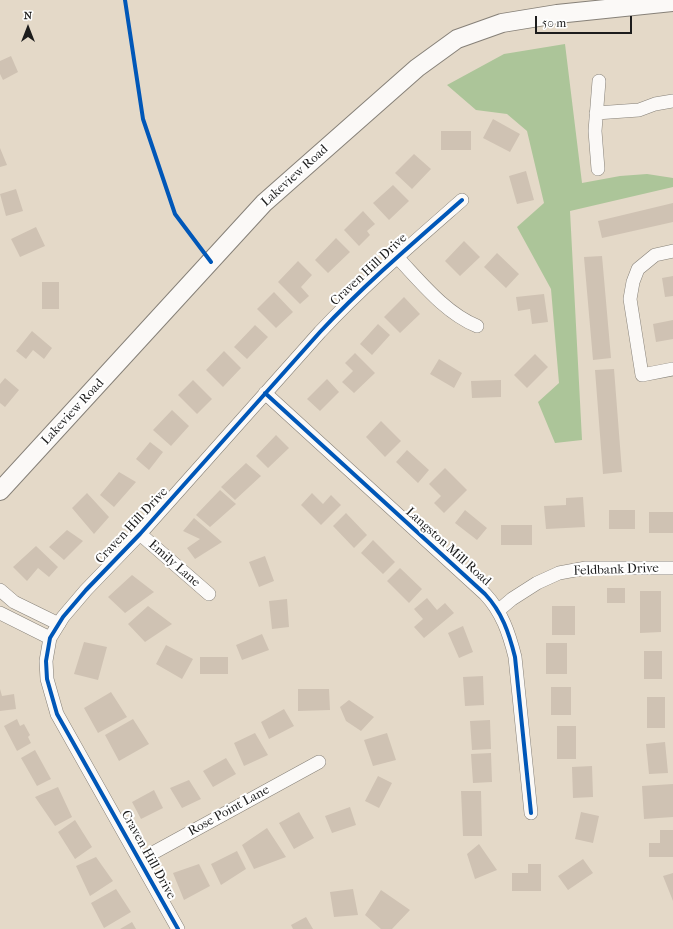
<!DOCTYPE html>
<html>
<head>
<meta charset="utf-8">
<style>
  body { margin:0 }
  #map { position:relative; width:673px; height:929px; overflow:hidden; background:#e4d9c8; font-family:"IM FELL French Canon",serif }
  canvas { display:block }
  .north { position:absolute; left:8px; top:8px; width:40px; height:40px; -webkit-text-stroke:3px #fff; paint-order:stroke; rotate:0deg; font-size:11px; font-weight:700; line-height:16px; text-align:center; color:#1c1c1c }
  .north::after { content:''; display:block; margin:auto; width:14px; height:18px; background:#1c1c1c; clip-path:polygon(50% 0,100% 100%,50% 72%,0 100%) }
  .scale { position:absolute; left:535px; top:16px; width:97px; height:18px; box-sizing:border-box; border:2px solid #1c1c1c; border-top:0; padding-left:5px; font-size:12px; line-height:14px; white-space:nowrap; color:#1c1c1c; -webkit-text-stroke:3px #fff; paint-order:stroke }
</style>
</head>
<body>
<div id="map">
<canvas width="673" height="929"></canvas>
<div class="north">N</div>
<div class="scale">50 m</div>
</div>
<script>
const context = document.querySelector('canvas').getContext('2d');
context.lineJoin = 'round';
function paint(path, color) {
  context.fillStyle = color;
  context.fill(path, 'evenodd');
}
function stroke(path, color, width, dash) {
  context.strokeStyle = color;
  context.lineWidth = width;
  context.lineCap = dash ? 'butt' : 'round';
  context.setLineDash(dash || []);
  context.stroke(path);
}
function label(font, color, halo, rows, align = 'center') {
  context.font = font + ' "IM FELL French Canon",serif';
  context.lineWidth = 4;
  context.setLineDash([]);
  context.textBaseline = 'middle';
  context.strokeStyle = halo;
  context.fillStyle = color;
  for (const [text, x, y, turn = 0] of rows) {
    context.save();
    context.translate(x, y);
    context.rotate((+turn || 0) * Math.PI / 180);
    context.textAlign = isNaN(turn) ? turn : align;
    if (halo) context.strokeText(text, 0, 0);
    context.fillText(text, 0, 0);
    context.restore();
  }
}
paint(new Path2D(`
  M565 44 582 183 620 176 647 174 673 178V187L570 211 582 440 555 443 538 402 559 383 551 289 517 227 544 203 527 131 507 114 476 110 447 85 504 54Z`), '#acc599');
paint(new Path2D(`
  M11 56 18 72 3 80 0 74V61Z
  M493 119 520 134 510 152 483 138Z
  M441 131H471V150H441Z
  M0 148 7 165 0 167Z
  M414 154 431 169 412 189 395 173Z
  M526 171 534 200 517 204 509 176Z
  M393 185 409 201 389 220 373 203Z
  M16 189 23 211 6 216 0 194Z
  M673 203V222L602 238 598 221Z
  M363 211 375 224 367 231 370 235 359 246 344 230Z
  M36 227 45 246 20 257 11 239Z
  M336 238 350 252 328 273 315 260Z
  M464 241 480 257 460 276 445 261Z
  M497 253 519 274 506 288 484 267Z
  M602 256 611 358 593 360 584 257Z
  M298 261 312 275 301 287 309 296 300 304 278 282Z
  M673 276V296L665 297 662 278Z
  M42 282H59V309H42Z
  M274 292 293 312 276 328 257 309Z
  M544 294 548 322 532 324 530 309 518 311 516 297Z
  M404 297 420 314 400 333 384 317Z
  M673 320V339L656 342 653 324Z
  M378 324 390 335 372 355 360 344Z
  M255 325 268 337 247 359 234 347Z
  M32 331 52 348 44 359 33 350 26 359 16 351Z
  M224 351 241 368 223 387 206 370Z
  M355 353 375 373 354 393 342 382 353 371 345 363Z
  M535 354 548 367 527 388 514 375Z
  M439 359 462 373 454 388 430 374Z
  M614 369 622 472 603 474 595 370Z
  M5 378 19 390 5 407 0 403V384Z
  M327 379 339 392 320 411 307 399Z
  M193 380 212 399 197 414 178 395Z
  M501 380V397L472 398 471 381Z
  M172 410 189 426 171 446 153 430Z
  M381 421 401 441 385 457 366 437Z
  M276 435 289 448 268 468 256 456Z
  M150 442 163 452 149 470 136 459Z
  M407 450 429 470 418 483 396 462Z
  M246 463 261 476 235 500 221 487Z
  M445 468 467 490 444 513 434 503 441 496 429 484Z
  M119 472 136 482 114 507 100 495Z
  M220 490 236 504 210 527 196 515Z
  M87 493 109 517 94 534 72 508Z
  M312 493 323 504 331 495 341 505 321 525 301 505Z
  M583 497 585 527 546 529 544 506 566 505V498Z
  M465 510 487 528 477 540 455 523Z
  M609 510H635V529H609Z
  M649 512H673V533H649Z
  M346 513 367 535 354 548 333 526Z
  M194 518 222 542 195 559 187 548 200 539 183 531Z
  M501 525H532V545H501Z
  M67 530 83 541 64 560 49 547Z
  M373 540 395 562 383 574 361 553Z
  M36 546 58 567 49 577 38 568 27 581 13 567Z
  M265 556 274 581 259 587 249 562Z
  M400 568 422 589 409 603 387 581Z
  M132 575 154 592 125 613 108 597Z
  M607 588H625V603H607Z
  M640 591H661V632L640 633Z
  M427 598 437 610 445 603 454 613 424 638 414 627 423 619 414 609Z
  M287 599 289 627 272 629 269 601Z
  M148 606 172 624 145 642 128 624Z
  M552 606H575V635H552Z
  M463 626 473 652 459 658 448 633Z
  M262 634 269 650 242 660 236 645Z
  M84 642 107 647 98 680 74 674Z
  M546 643H567V674H546Z
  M166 645 193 659 182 679 156 664Z
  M644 651H662V679H644Z
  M200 657H228V674H200Z
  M483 676 484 705 465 706 463 677Z
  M551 687H571V715H551Z
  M0 689 2 696 14 694 16 709 0 711Z
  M298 689H329L330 710 298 711Z
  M111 692 127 717 98 733 84 708Z
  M647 697H665V728H647Z
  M349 700 374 717 361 731 346 721 340 707Z
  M284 709 294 726 269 739 261 722Z
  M17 719 20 726 24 724 30 735 28 737 31 743 17 751 4 726Z
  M133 719 149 744 119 761 105 735Z
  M490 720 491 749 472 750 470 721Z
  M557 726H576V759H557Z
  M255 733 268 755 244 766 234 743Z
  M387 733 396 760 373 766 364 740Z
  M665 742 668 773 649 774 646 744Z
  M35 750 51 779 37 786 21 758Z
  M491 753 492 782 473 783 471 754Z
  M226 758 236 774 213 787 203 771Z
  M592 766 593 797 573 798 572 767Z
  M378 776 392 783 379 808 365 801Z
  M189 780 201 799 182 808 170 788Z
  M673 784V817L644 819 642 786Z
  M58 787 72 817 55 826 35 797Z
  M154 790 163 808 141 819 132 802Z
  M461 791H481L482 836H463Z
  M350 807 356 825 332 833 325 816Z
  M299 812 314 838 294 849 279 823Z
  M581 812 599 816 593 843 575 839Z
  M75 820 92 847 75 859 58 832Z
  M267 828 286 857 254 869 242 845Z
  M660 830H673V857H649V843H660Z
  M479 844 497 870 475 879 467 854Z
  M237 851 246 869 221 885 211 864Z
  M96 857 113 881 90 896 76 866Z
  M583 859 593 873 568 890 558 876Z
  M199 864 210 886 184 900 173 873Z
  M528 864H541V891H512V873H528Z
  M673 873V901L663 876Z
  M116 889 131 912 104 928 91 903Z
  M353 889 358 915 334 917 330 892Z
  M381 890 410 910 392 929H381L365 915Z
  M306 917 313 929H293L291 925Z
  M132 922 136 929H120Z`), '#cfc2b3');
const minor = new Path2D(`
  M596 113 639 110 655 104 673 101
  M598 169 595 131 599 81
  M673 251 655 255 638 269 633 282 630 299 642 375 673 369
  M397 257C420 281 445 313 477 326
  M265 393 485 594C502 612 509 633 515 657L531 813
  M140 534 209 594
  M0 590 14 602 59 624
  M499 610 512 599 537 583 559 573 586 568H673
  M0 613 50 638
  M140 860 319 762
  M178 929 57 714 47 679 46 661 50 638 63 617 86 590 140 534 320 332C364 285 413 243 462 200`);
const secondary = new Path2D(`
  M0 491 264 203 417 68 457 39 502 23 557 14 673 2`);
stroke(minor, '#868078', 14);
stroke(secondary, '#868078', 20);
stroke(minor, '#fbf9f7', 13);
stroke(secondary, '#fbf9f7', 18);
stroke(new Path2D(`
  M125 0 143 119 175 214 211 262
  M265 393 485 594C502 612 509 633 515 657L531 813
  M178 929 57 714 47 679 46 661 50 638 63 617 86 590 140 534 320 332C364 285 413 243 462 200`), '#0057b8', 4);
label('13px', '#1c1c1c', '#fff', [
  ["Lakeview Road",295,176,-42],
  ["Craven Hill Drive",369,270,-43],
  ["Lakeview Road",73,412,-47],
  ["Craven Hill Drive",132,526,-47],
  ["Langston Mill Road",448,547,42],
  ["Emily Lane",174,564,41],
  ["Feldbank Drive",616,570,-2],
  ["Rose Point Lane",229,811,-29],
  ["Craven Hill Drive",148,855,61]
]);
</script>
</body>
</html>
